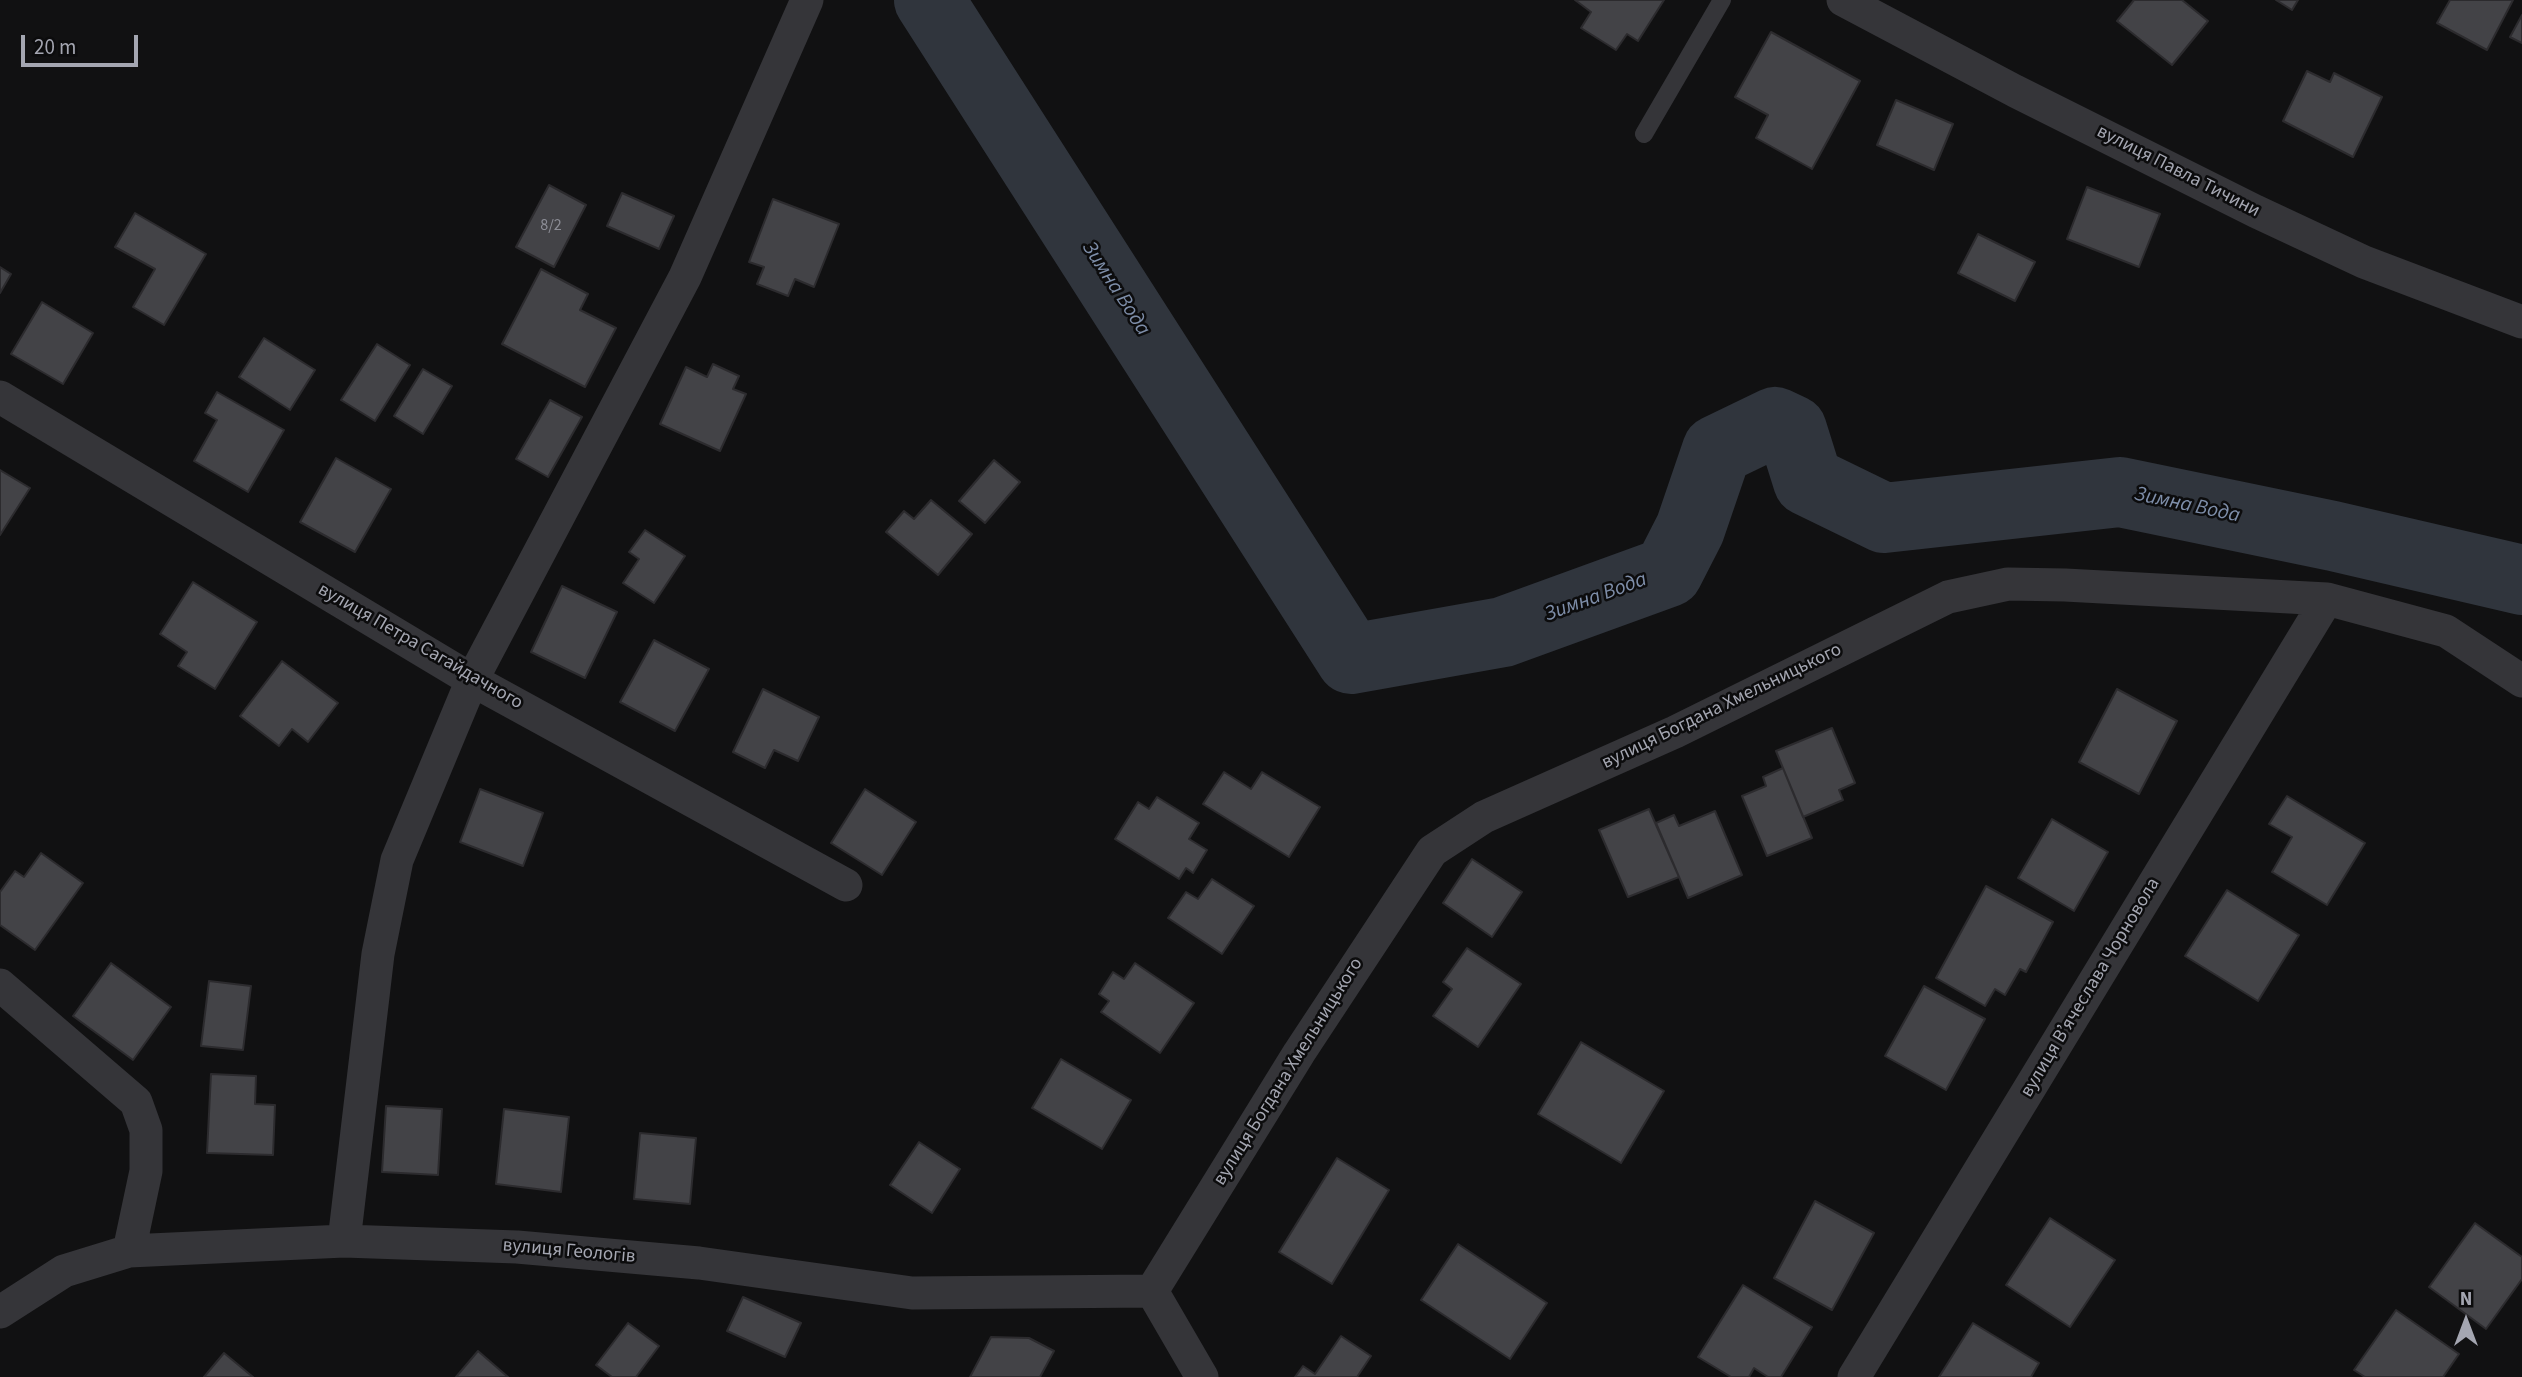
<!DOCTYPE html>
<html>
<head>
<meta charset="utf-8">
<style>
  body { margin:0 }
  #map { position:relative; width:2522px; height:1377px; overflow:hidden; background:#111112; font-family:"Source Sans 3",sans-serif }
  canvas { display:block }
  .north { position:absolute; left:2431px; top:1286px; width:70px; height:70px; -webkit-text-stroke:5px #0c0c0d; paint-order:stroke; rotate:0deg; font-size:19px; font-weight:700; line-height:28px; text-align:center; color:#a4a6b1 }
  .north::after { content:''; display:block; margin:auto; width:24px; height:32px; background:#a4a6b1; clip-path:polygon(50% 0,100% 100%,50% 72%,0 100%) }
  .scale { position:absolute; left:21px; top:35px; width:117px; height:32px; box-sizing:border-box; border:4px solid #a4a6b1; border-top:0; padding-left:9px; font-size:21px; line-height:24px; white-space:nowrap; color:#a4a6b1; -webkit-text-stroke:5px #0c0c0d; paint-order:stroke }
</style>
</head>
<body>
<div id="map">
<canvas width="2522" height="1377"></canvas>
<div class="north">N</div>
<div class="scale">20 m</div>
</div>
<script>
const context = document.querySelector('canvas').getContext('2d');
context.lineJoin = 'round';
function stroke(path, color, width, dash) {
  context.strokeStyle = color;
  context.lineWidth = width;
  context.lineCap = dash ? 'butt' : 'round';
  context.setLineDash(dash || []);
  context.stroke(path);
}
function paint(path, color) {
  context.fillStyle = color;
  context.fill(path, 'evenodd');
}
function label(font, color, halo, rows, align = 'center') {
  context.font = font + ' "Source Sans 3",sans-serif';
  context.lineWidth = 5;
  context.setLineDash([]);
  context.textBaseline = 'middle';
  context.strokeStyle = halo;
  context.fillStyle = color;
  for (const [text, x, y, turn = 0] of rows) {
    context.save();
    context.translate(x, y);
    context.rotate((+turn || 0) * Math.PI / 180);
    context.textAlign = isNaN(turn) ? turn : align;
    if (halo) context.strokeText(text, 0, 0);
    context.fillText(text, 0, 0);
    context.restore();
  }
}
stroke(new Path2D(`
  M929 0 1351 659 1503 632 1668 572 1690 529 1717 450 1775 422 1792 430 1808 481 1884 518 2120 492 2333 536 2522 580`), '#30353d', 70);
const building = new Path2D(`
  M1575 0H1664L1638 41 1627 34 1616 50 1581 28 1591 12Z
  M2134 0H2182L2208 21 2172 65 2117 21Z
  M2276 0H2298L2292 10Z
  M2450 0H2513L2487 50 2437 23Z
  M2522 15V43L2510 37Z
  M1771 32 1860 81 1812 169 1756 138 1768 115 1735 97Z
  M2307 71 2330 82 2334 73 2382 97 2353 157 2283 121Z
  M1896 100 1953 124 1934 170 1877 145Z
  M549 185 586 205 554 267 516 247Z
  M2087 187 2160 214 2139 267 2067 239Z
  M622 193 674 216 659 249 607 226Z
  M773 199 839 224 814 287 795 279 788 296 757 284 764 267 749 262Z
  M135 213 206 254 164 325 133 307 155 269 115 247Z
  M1978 234 2035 262 2015 301 1958 273Z
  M0 267 11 274 0 293Z
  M541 269 588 294 580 310 616 328 585 387 502 344Z
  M42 302 93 333 63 384 11 354Z
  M264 338 315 370 290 410 239 377Z
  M377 344 410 365 375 421 341 400Z
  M713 364 739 376 733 389 746 394 720 451 660 424 686 367 707 377Z
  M423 369 452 386 423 434 394 416Z
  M217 392 284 430 248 492 194 461 217 420 205 413Z
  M550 400 582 417 548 477 516 459Z
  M336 458 391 489 355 552 300 522Z
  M994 460 1020 482 985 523 959 501Z
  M0 470 30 488 0 535Z
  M931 500 972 534 938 575 886 532 904 511 914 519Z
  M645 530 685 556 654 603 623 583 639 559 629 552Z
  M193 582 257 622 215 689 178 666 187 652 160 634Z
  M562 586 617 612 585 678 531 652Z
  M654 640 709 669 675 731 620 702Z
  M282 661 338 703 308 742 292 729 279 746 240 716Z
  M763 689 819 717 798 761 774 750 765 768 733 752Z
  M2117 689 2177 721 2139 794 2079 762Z
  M1832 728 1855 783 1839 790 1843 800 1803 817 1776 751Z
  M1783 768 1812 838 1767 856 1742 796 1766 786 1763 777Z
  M1224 772 1251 789 1262 772 1320 807 1289 857 1203 804Z
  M480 789 543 813 523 866 460 842Z
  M865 789 916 822 882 875 831 843Z
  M2287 796 2365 843 2327 905 2272 872 2292 837 2269 824Z
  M1157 797 1199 823 1189 839 1207 850 1193 873 1186 868 1179 879 1115 839 1138 802 1149 809Z
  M1649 809 1679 877 1628 897 1599 830Z
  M1715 811 1742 875 1688 898 1656 823 1674 815 1679 826Z
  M2052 819 2108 852 2074 911 2018 878Z
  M41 853 83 883 35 950 0 925V892L15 871 24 877Z
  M1472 859 1522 892 1492 937 1443 903Z
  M1212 879 1254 906 1222 954 1168 918 1186 892 1198 899Z
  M1986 886 2053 922 2026 972 2020 969 2005 995 1995 989 1985 1006 1936 978Z
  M2227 890 2299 935 2258 1001 2185 956Z
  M1467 948 1521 984 1478 1047 1433 1016 1452 989 1443 982Z
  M111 963 171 1007 133 1060 73 1016Z
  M1135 963 1194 1003 1160 1053 1101 1012 1109 1001 1099 994 1113 972 1124 979Z
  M209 981 251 986 243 1050 201 1046Z
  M1924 986 1985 1019 1946 1090 1885 1056Z
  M1581 1042 1664 1091 1621 1163 1538 1114Z
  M1061 1059 1131 1100 1102 1149 1032 1108Z
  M211 1074 256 1076 255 1104 275 1105 273 1155 207 1153Z
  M386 1106 442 1109 438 1175 382 1172Z
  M504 1109 569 1117 561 1192 496 1184Z
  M640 1133 696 1138 690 1204 634 1199Z
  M919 1142 960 1169 932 1213 890 1185Z
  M1337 1158 1389 1190 1332 1284 1279 1252Z
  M1815 1201 1874 1233 1832 1310 1774 1278Z
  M2050 1218 2115 1260 2070 1327 2006 1285Z
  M2475 1223 2522 1257V1279L2486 1329 2429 1287Z
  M1458 1244 1547 1303 1510 1359 1421 1300Z
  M1743 1285 1812 1327 1781 1377H1768L1754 1368 1749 1377H1731L1698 1357Z
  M743 1297 801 1323 785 1357 727 1331Z
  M2396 1310 2459 1354 2443 1377H2365L2354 1370Z
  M628 1323 659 1346 636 1377H612L596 1365Z
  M1973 1323 2039 1363 2031 1377H1939Z
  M1341 1336 1371 1356 1357 1377H1295L1303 1366 1315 1374Z
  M991 1337 1029 1338 1054 1351 1040 1377H970Z
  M478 1351 508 1377H456Z
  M224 1353 253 1377H204Z`);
paint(building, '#434347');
stroke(building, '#2c2b2e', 2);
stroke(new Path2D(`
  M1644 134 1722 0`), '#353539', 18);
stroke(new Path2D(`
  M1843 0 2015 91 2255 211 2364 262 2522 322
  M0 397 472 680 846 885
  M0 985 136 1102 146 1130V1171L129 1251
  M344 1241 378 954 397 860 472 680 685 277 807 0
  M1152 1291 1299 1053 1432 851 1484 817 1675 732 1948 597 2008 584 2065 585 2327 599 2446 631 2522 681
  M1152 1291 1202 1377
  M0 1312 64 1271 129 1251 344 1241 517 1247 699 1263 912 1293 1152 1291
  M1854 1377 2327 599`), '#353539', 33);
label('16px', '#8c8d96', null, [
  ["8/2",551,226]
]);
label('19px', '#a4a6b1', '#0c0c0d', [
  ["вулиця Павла Тичини",2178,172,27],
  ["вулиця Петра Сагайдачного",420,647,30],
  ["вулиця Богдана Хмельницького",1722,707,-26],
  ["вулиця Вʼячеслава Чорновола",2091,988,-59],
  ["вулиця Богдана Хмельницького",1289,1072,-58],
  ["вулиця Геологів",569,1252,5]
]);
label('italic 21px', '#7e8ea9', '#0c0c0d', [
  ["Зимна Вода",1115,289,57],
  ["Зимна Вода",2187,506,12],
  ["Зимна Вода",1596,598,-20]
]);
</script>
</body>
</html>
